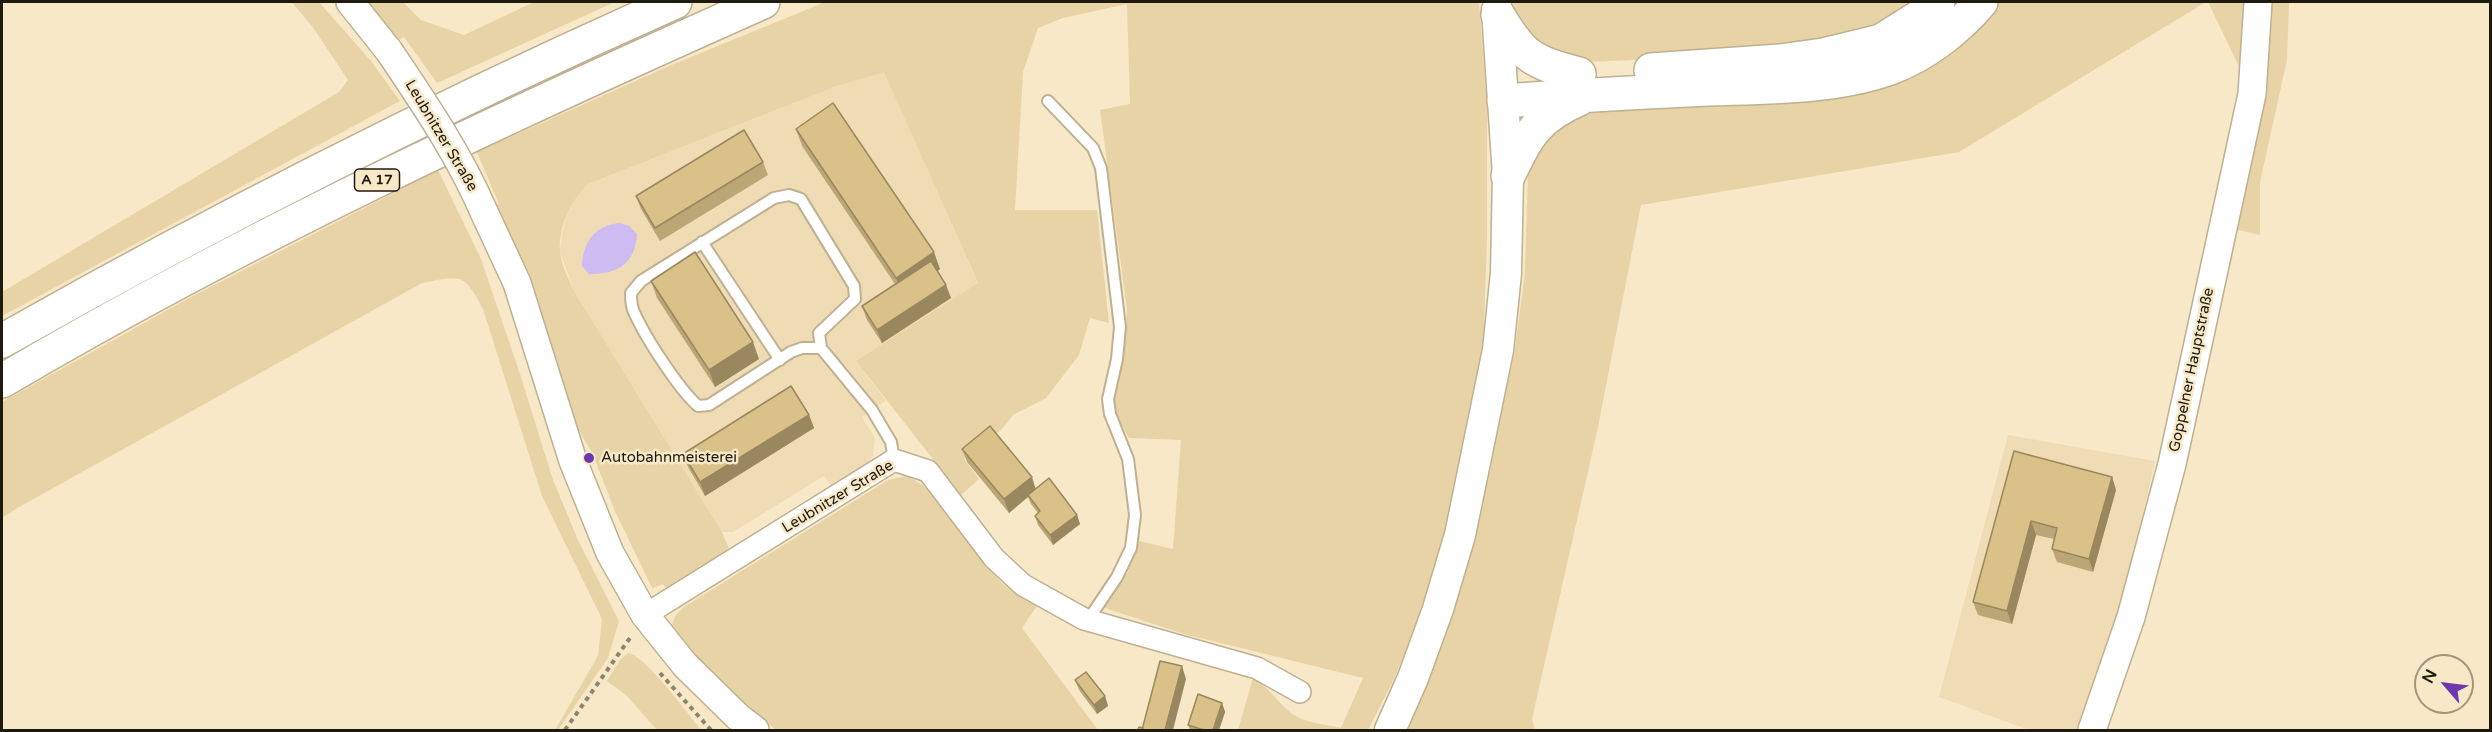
<!DOCTYPE html>
<html>
<head>
<meta charset="utf-8">
<style>
  body { margin:0 }
  #map { position:relative; width:2492px; height:732px; overflow:hidden; background:#f7e8c7; font-family:"Varela Round",sans-serif }
  canvas { display:block }
  .frame { position:absolute; inset:0; border:3px solid #1f1a0e; pointer-events:none }
  .north { position:absolute; left:2414px; top:654px; width:60px; height:60px; box-sizing:border-box; background:#f7e8c7; border:2px solid #a1967d; border-radius:50%; rotate:298deg; font-size:16px; font-weight:700; line-height:24px; text-align:center; color:#1f1a0e }
  .north::after { content:''; display:block; margin:auto; width:21px; height:27px; background:#6d38af; clip-path:polygon(50% 0,100% 100%,50% 72%,0 100%) }
</style>
</head>
<body>
<div id="map">
<canvas width="2492" height="732"></canvas>
<div class="frame"></div>
<div class="north">N</div>
</div>
<script>
const context = document.querySelector('canvas').getContext('2d');
context.lineJoin = 'round';
function paint(path, color) {
  context.fillStyle = color;
  context.fill(path, 'evenodd');
}
function stroke(path, color, width, dash) {
  context.strokeStyle = color;
  context.lineWidth = width;
  context.lineCap = dash ? 'butt' : 'round';
  context.setLineDash(dash || []);
  context.stroke(path);
}
function label(font, color, halo, rows, align = 'center') {
  context.font = font + ' "Varela Round",sans-serif';
  context.lineWidth = 5;
  context.setLineDash([]);
  context.textBaseline = 'middle';
  context.strokeStyle = halo;
  context.fillStyle = color;
  for (const [text, x, y, turn = 0] of rows) {
    context.save();
    context.translate(x, y);
    context.rotate((+turn || 0) * Math.PI / 180);
    context.textAlign = isNaN(turn) ? turn : align;
    if (halo) context.strokeText(text, 0, 0);
    context.fillText(text, 0, 0);
    context.restore();
  }
}
paint(new Path2D(`
  M884 71 978 284 856 361 886 401 862 417 875 438 873 456 866 465 832 487 824 476 733 532H722L574 291 560 252 562 234 567 215 577 195 588 184 837 86Z
  M2008 435 2155 461 2119 617 2080 730H2029L1939 697Z`), '#efdcb5');
paint(new Path2D(`
  M292 2H319L371 61 400 101 2 316V292L339 92 348 80 314 29Z
  M362 2H403L421 20 464 35 534 2H615L437 83 404 37 396 42Z
  M825 2H1479L1487 102V238L1483 352 1448 533 1425 606 1394 679 1368 730H1238L1253 678C1268 686 1277 702 1291 713 1304 723 1325 724 1341 728L1363 678 1184 634 1102 607 1128 572 1139 541 1173 549 1181 440 1129 438 1111 405 1124 354 1127 309 1100 110 1130 104 1127 4 1063 18 1038 28 1023 72 1015 210H1097L1109 323 1090 318 1079 355 1046 398 1013 415 1003 428 964 459 979 479 961 495 856 361 978 283 884 72 837 86 588 184C571 200 558 227 560 252 561 265 569 279 574 291L722 532 730 551 668 590 663 584 652 588 614 509 592 452 564 407 495 206 499 204 477 152 669 66Z
  M1512 2H1920L1869 36 1771 54 1564 63 1544 57 1513 9Z
  M1991 2H2206L1959 152 1641 205 1598 427 1532 719 1535 730H1407L1421 699 1469 542 1514 356 1525 272 1528 170 1536 144 1558 118Z
  M2208 2H2250L2243 75Z
  M2269 2H2289L2287 60 2260 182V235L2234 229Z
  M438 170 481 259 520 374 553 480 578 540 619 621 608 658 558 730H555L598 656 602 619 542 496 483 309C464 273 462 275 422 283L19 507 2 518V402L191 297Z
  M906 476C945 491 970 549 998 579 1008 590 1025 598 1037 606L1022 628 1098 730H776L721 685 671 628 675 616 684 607 888 480Z
  M628 653C643 653 690 716 701 730H657L626 695 607 681 620 660Z`), '#e8d3a6');
paint(new Path2D(`
  M619 223 629 226 637 234C635 264 618 274 589 274L582 266C583 242 594 226 619 223Z`), '#cdbbf2');
const service = new Path2D(`
  M1048 101 1093 148 1101 168 1120 327 1117 359 1108 399 1110 414 1128 459 1135 515 1131 548 1117 577 1088 620
  M702 242 780 360
  M821 348H802L791 352 709 405 698 406C678 388 645 337 634 312 631 306 631 299 631 293L641 281 774 198 789 195 801 199 854 286 855 299 819 333 821 348 872 410 891 442 894 460`);
const minor = new Path2D(`
  M645 615 894 460 928 471 994 558 1023 585 1084 619 1257 668 1300 692`);
const tertiary = new Path2D(`
  M350 2 389 51
  M484 212 517 283 573 461 610 553 645 615 685 665 738 717 755 730
  M2092 730 2131 617 2172 464 2252 94 2258 2`);
const secondary = new Path2D(`
  M1390 730 1413 678 1438 609 1460 535 1498 350 1506 273 1508 176 1497 10`);
const motorway = new Path2D(`
  M1498 15C1522 56 1533 63 1579 74
  M1651 70 1780 61 1823 55 1881 41 1924 14 1938 2
  M1504 101C1572 96 1641 92 1709 89 1766 87 1835 88 1890 68 1925 55 1957 30 1981 2
  M1508 176C1528 135 1536 118 1579 99
  M2 341C221 217 445 104 675 2
  M2 381C246 237 504 117 763 2`);
stroke(service, '#beb091', 14);
stroke(minor, '#beb091', 24);
stroke(tertiary, '#beb091', 30);
stroke(secondary, '#beb091', 33);
stroke(motorway, '#beb091', 36);
stroke(new Path2D(`
  M660 673 711 730
  M565 730 632 635`), '#8e846d', 4, [4.5, 4.5]);
stroke(service, '#fff', 10);
stroke(minor, '#fff', 21);
stroke(tertiary, '#fff', 27);
stroke(secondary, '#fff', 30);
stroke(motorway, '#fff', 33);
const tertiaryBridge = new Path2D(`
  M389 51C424 103 459 154 484 212`);
stroke(tertiaryBridge, '#beb091', 30, []);
stroke(tertiaryBridge, '#fff', 27);
paint(new Path2D(`
  M796 129 940 269 938 271 946 285 951 298 882 343 867 320 862 306 895 284 802 146Z
  M763 162 768 175 660 241 641 209 636 196Z
  M651 281 759 359 715 387 657 298Z
  M809 415 814 428 705 496 688 467 683 454Z
  M962 449 1036 489 1077 515 1080 524 1053 545 1038 525 1035 516 1038 513 1031 504 1028 497 1009 513 967 462Z
  M2014 451 2112 477 2116 490 2093 572 2057 562 2052 549 2054 539 2036 535 2012 624 1978 615 1973 602Z
  M1075 680 1105 696 1108 706 1097 714 1079 690Z
  M1222 703 1225 712 1219 730H1190L1188 725Z`), '#bba675');
paint(new Path2D(`
  M934 252 940 269 903 295 896 278Z
  M946 285 951 298 882 343 877 330Z
  M753 342 759 359 715 387 709 370Z
  M809 415 814 428 705 496 700 482Z
  M1032 477 1036 490 1009 513 1004 499Z
  M2112 477 2116 490 2093 572 2089 559Z
  M1077 515 1080 524 1053 545 1050 535Z
  M2031 521 2036 535 2012 624 2007 611Z
  M1182 666 1186 679 1173 730H1165Z
  M1105 696 1108 706 1097 714 1094 705Z
  M1222 703 1225 712 1219 730H1213Z`), '#99875f');
const building = new Path2D(`
  M833 103 934 252 896 278 796 129Z
  M744 130 763 162 655 228 636 196Z
  M695 252 753 342 709 370 651 281Z
  M931 261 946 285 877 330 862 306Z
  M791 386 809 415 700 482 683 454Z
  M990 426 1032 477 1004 499 962 449Z
  M2014 451 2112 477 2089 559 2052 549 2057 528 2031 521 2007 611 1973 602Z
  M1049 478 1077 515 1050 535 1035 516 1040 511 1028 495Z
  M1160 661 1182 666 1165 730H1142Z
  M1086 672 1105 696 1094 705 1075 680Z
  M1198 694 1222 703 1213 730H1204L1188 725Z
  M1139 727 1143 728 1142 730H1138Z`);
paint(building, '#dac188');
stroke(building, '#99875f', 1.5);
for (const [x, y, r, color] of [
  [589,458,6,"#6d38af"]
]) {
  const dot = new Path2D();
  dot.arc(x, y, r, 0, 2 * Math.PI);
  context.fillStyle = color;
  context.fill(dot);
  stroke(dot, '#f7e8c7', 2);
}
for (const [x, y, w] of [
  [377,180,45]
]) {
  const box = new Path2D();
  box.roundRect(x - w / 2, y - 11, w, 22, 4.5);
  context.fillStyle = '#f7e8c7';
  context.fill(box);
  stroke(box, '#1f1a0e', 1.5);
}
label('bold 14px', '#1f1a0e', null, [
  ["A 17",377,180]
]);
label('15px', '#1f1a0e', '#f7e8c7', [
  ["Leubnitzer Straße",441,136,59],
  ["Goppelner Hauptstraße",2192,370,-78],
  ["Leubnitzer Straße",838,497,-31]
]);
label('15px', '#1f1a0e', '#f7e8c7', [
  ["Autobahnmeisterei",601,458]
], 'left');
</script>
</body>
</html>
